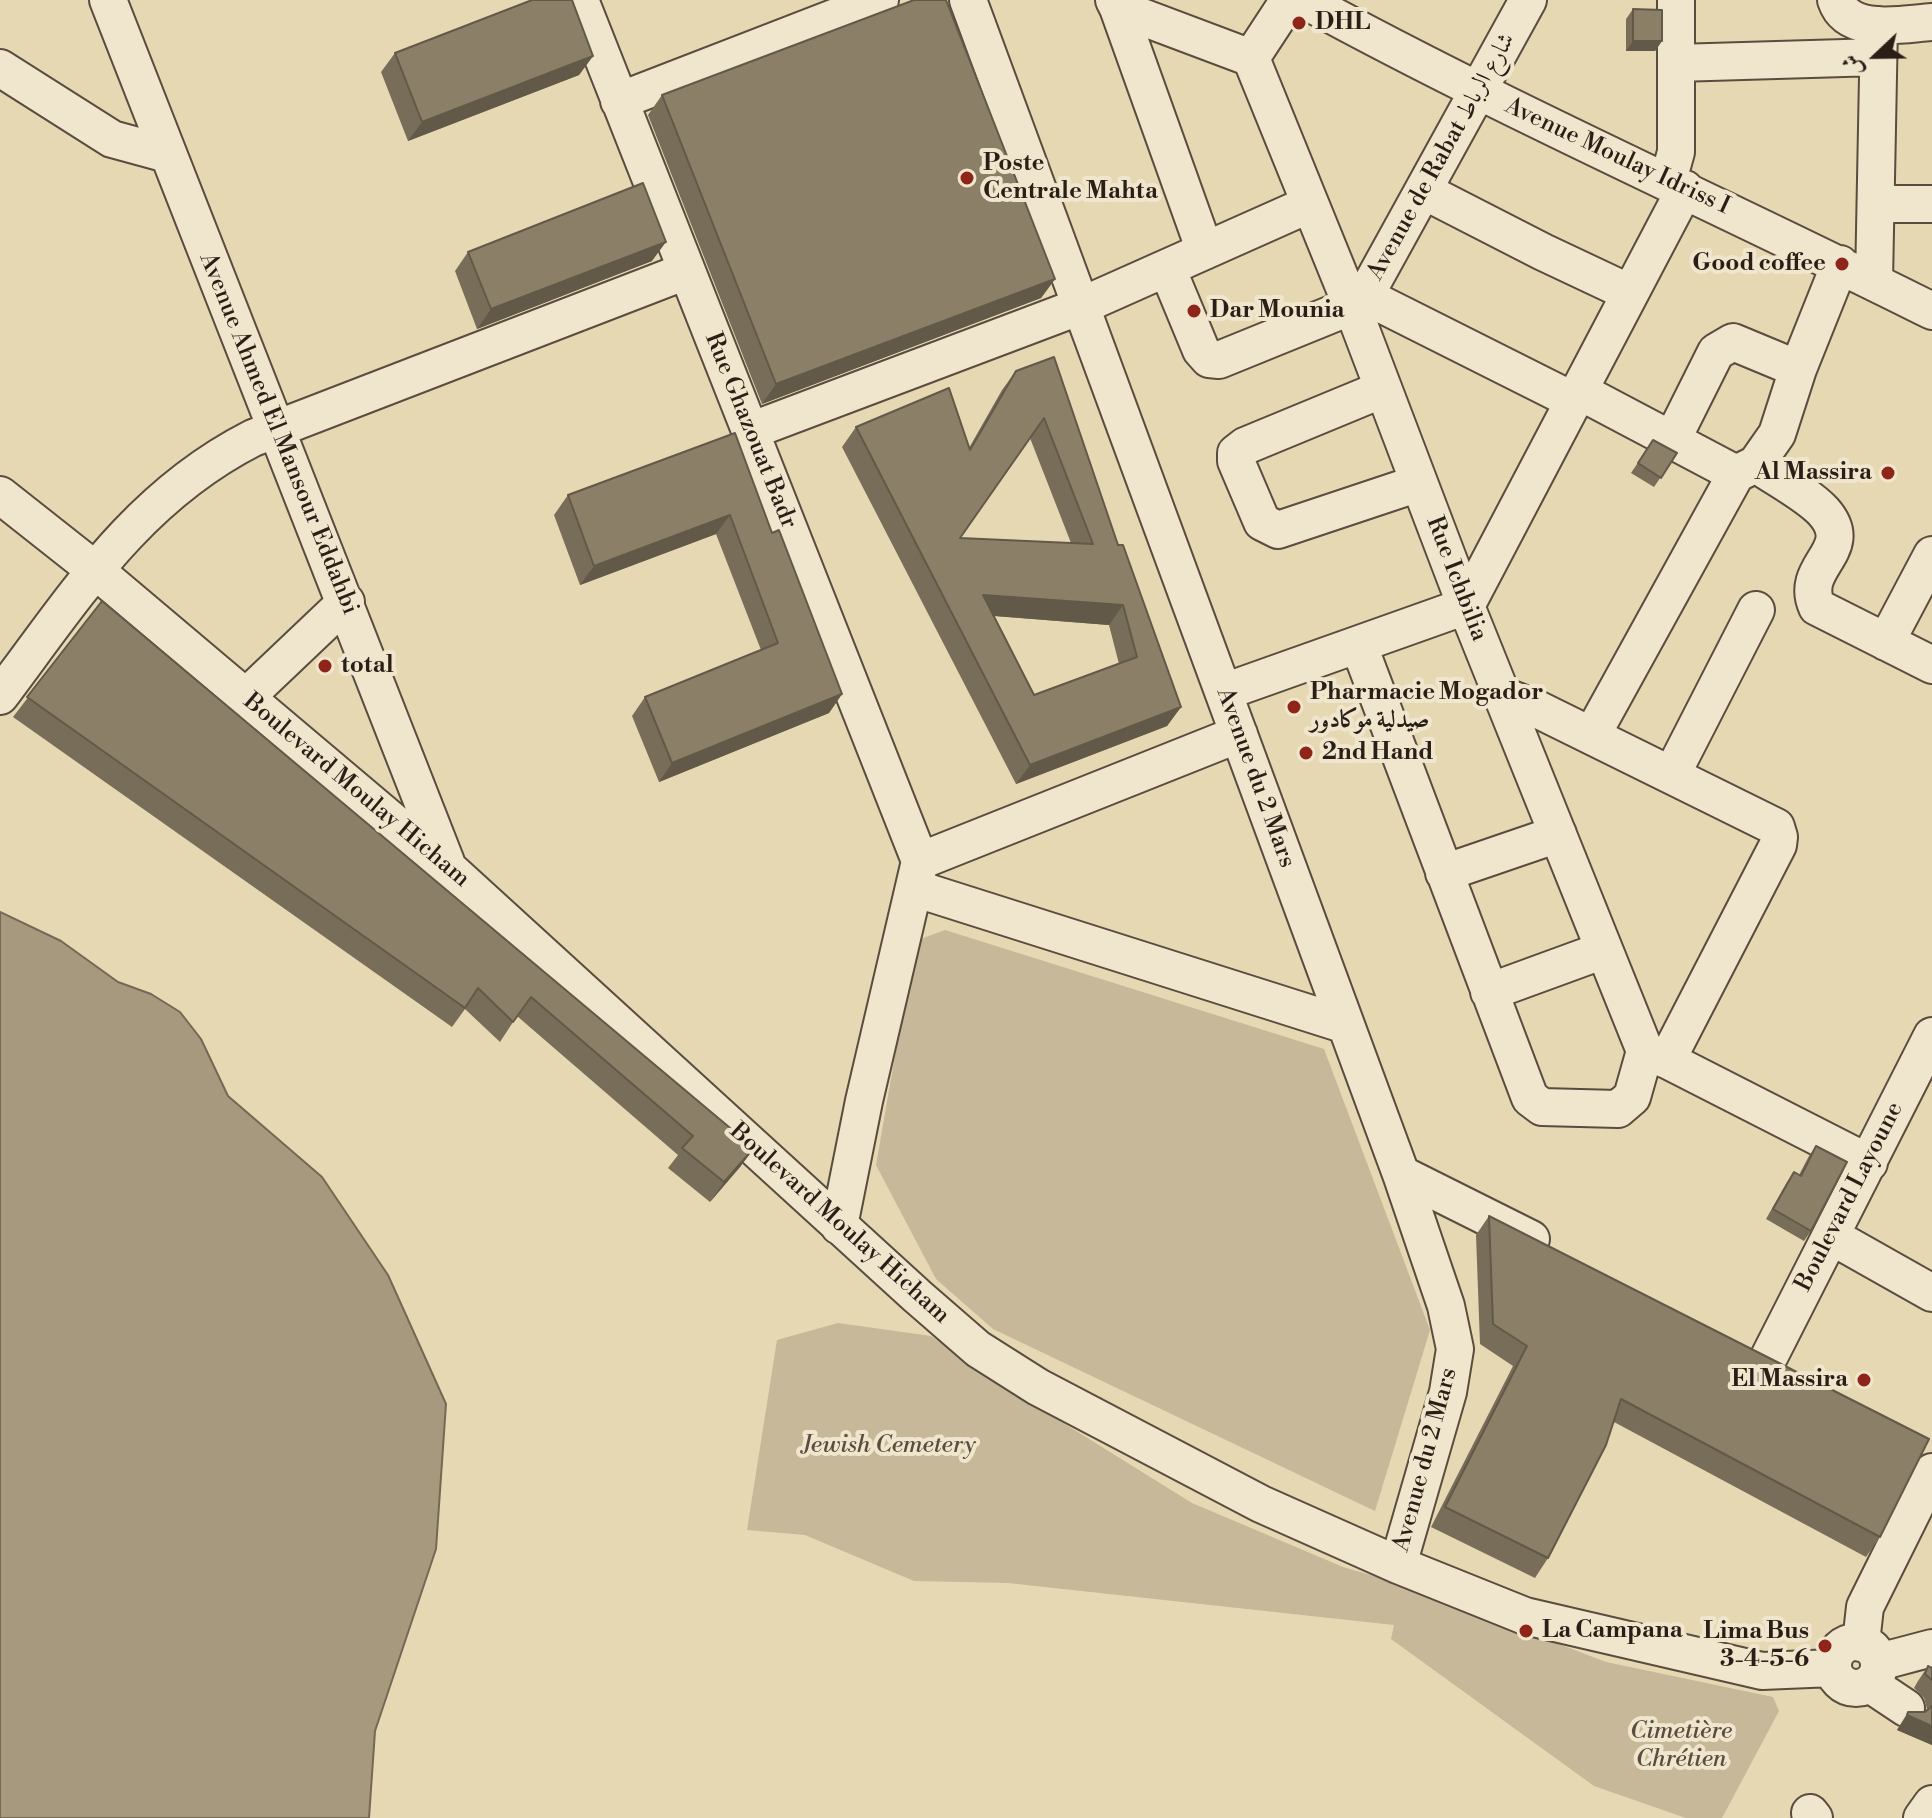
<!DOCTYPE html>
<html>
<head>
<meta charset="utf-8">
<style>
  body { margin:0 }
  #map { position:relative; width:1932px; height:1818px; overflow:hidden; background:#e6d8b2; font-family:"Libre Bodoni",Amiri,serif }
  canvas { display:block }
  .north { position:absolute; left:1836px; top:16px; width:80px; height:80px; -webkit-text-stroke:6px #efe6cd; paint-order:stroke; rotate:248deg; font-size:22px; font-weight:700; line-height:32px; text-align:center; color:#2b1e17 }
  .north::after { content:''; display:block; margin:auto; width:28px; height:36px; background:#2b1e17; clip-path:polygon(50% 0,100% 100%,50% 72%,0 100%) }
</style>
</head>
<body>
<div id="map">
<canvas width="1932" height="1818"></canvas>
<div class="north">ش</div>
</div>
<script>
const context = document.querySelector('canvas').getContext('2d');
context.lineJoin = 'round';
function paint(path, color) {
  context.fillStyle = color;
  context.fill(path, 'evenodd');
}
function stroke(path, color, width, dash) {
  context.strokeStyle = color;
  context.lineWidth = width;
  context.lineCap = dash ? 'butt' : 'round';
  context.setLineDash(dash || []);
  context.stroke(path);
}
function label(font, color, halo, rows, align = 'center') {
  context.font = font + ' "Libre Bodoni",Amiri,serif';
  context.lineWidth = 8;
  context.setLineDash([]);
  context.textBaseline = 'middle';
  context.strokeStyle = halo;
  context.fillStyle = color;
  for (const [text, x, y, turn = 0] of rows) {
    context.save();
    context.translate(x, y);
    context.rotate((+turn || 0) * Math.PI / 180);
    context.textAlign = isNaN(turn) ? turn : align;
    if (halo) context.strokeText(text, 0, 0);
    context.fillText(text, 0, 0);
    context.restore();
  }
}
paint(new Path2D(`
  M945 930 1324 1049 1430 1330 1375 1511 993 1329 936 1279 876 1165 915 941Z
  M838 1323 931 1336 1065 1424 1192 1503 1343 1567 1405 1585 1606 1662 1773 1697 1779 1711 1722 1818H1686L1594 1786 1391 1639 1394 1625 1008 1583 914 1581 805 1535 747 1530 777 1340Z`), '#c6b898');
const water = new Path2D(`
  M0 912 61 941 118 982 151 994 180 1012 201 1039 228 1096 322 1177 388 1275 446 1404 436 1549 375 1731 369 1818H0Z`);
paint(water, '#a6997d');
stroke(water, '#756854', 2);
const minor = new Path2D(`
  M108 0 446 862
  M580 0 920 861
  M968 0 1401 1174 1446 1306 1455 1349 1448 1392 1398 1565
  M1114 0 1118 8 1251 58 1355 314 1466 606 1645 1051 1667 1060 1869 1163
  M1304 0C1509 112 1723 206 1932 311
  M1836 0C1848 36 1902 24 1932 22
  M1118 8 1205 251
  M1251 58 1289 0
  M1676 63 1878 57
  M0 68 112 139 167 154
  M619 101 880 0
  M1668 181 1676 152V0
  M1424 191 1543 252 1630 293
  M1876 204H1932
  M1167 268 1201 350 1209 359 1219 360 1352 306
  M1874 282 1879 25
  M1365 296 1574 401
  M1355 314 1528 0
  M1383 389 1245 446 1236 453V461L1262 522 1278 530 1419 483
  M1579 391 1736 474 1592 735
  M750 431 1081 306 1310 204
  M1672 440 1716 352 1733 342 1798 369
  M1756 464C1776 478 1807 494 1823 511 1859 551 1798 565 1817 607L1932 665
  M1738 473 1756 464 1777 434 1798 369 1840 264
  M0 495 95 570 448 868 917 1296 978 1349 1038 1387 1261 1504 1398 1565 1525 1616 1762 1671 1833 1668
  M1886 642 1932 555
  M1359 646 1530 1098 1542 1107 1618 1109 1632 1097 1645 1051
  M1224 692 1466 606 1685 189
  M1501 695 1537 709 1776 827 1779 837 1778 845 1667 1060
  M0 696C76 595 137 497 253 438L686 271
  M246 697 346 602
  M1672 774 1756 610
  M1444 873 1558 834
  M914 888 1346 1025
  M1489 992 1604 950
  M1401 1174 1531 1239
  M839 1226 864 1101 920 861 1239 734
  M1831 1236 1932 1293
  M1768 1359 1932 1036
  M1833 1665a23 23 0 1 1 46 0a23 23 0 1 1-46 0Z
  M1861 1643 1865 1607 1932 1472
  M1879 1662 1932 1648
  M1870 1684 1906 1708
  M1810 1813 1814 1818
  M1922 1818 1932 1804`);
stroke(minor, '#5a4c3e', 40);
stroke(minor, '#efe6cd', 36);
paint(new Path2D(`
  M1633 9 1662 41 1655 51H1626V19Z
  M395 53 593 56 579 75 408 141 381 72Z
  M662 95 1055 279 1041 298 762 404 648 115Z
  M468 252 652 261 477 329 455 271Z
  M1016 371 1118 545 1181 707 1167 726 1016 784 842 447 856 427 969 448 1002 390ZM1030 438 1071 543 960 538ZM994 616 1109 625 1119 664 1034 695Z
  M735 433 772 533 842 694 829 713 659 782 632 716 645 697 761 650 716 534 580 585 554 515 568 495Z
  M1653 440 1677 453 1654 487 1631 473Z
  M102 601 754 1148 740 1167 710 1202 668 1168 678 1155 517 1016 500 1042 465 1009 452 1027 13 717Z
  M1816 1146 1811 1231 1804 1241 1766 1219 1787 1182 1794 1172 1799 1175 1809 1156Z
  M1489 1216 1880 1537 1866 1557 1614 1422 1548 1558 1535 1578 1431 1527 1513 1366 1480 1344 1476 1235Z
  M1928 1666 1932 1668V1745L1897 1730 1908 1712 1926 1711 1927 1709 1924 1698 1914 1688 1918 1681Z`), '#786d59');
paint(new Path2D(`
  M1633 41H1662L1655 51H1626Z
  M593 56 579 75 408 141 422 122Z
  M666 242 652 261 477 329 491 309Z
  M1055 279 1041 298 762 404 776 384Z
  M730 515 716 534 580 585 594 566Z
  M983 595 1123 605 1109 625 970 614Z
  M842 694 829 713 659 782 672 763Z
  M1181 707 1167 726 1016 784 1030 765Z
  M754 1148 740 1167 710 1202 724 1182Z
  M1907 1715 1932 1726V1745L1897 1730Z`), '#625949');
const building = new Path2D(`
  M532 0H572L593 56 422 122 395 53Z
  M914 0H946L1055 279 776 384 662 95Z
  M1633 9 1662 10V41H1633Z
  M643 183 666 242 491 309 468 252Z
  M1054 357 1118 545H1123L1181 707 1030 765 856 427 949 388 970 450 1016 371ZM1044 418 1093 544 960 538ZM983 595 1123 605 1137 657 1034 695Z
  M735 433 772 533 779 530 842 694 672 763 645 697 778 643 730 515 594 566 568 495Z
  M1653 440 1677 453 1661 478 1638 463Z
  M102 601 754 1148 724 1182 682 1148 693 1136 531 997 513 1022 478 988 465 1008 27 697Z
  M1816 1146 1847 1162 1811 1231 1773 1209 1794 1172 1801 1176Z
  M1489 1216 1929 1439 1880 1537 1621 1399 1606 1445 1548 1558 1445 1507 1527 1346 1493 1324Z
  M1928 1666 1932 1668V1680L1925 1674Z
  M1932 1706V1726L1907 1715 1908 1712H1925Z`);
paint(building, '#8c7f68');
stroke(building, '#625949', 2);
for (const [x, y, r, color] of [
  [1299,23,8,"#8f2418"],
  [967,178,8,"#8f2418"],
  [1842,264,8,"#8f2418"],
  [1194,311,8,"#8f2418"],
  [1888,473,8,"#8f2418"],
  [325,666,8,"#8f2418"],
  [1294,707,8,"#8f2418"],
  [1306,753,8,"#8f2418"],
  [1864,1380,8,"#8f2418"],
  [1526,1631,8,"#8f2418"],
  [1825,1646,8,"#8f2418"]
]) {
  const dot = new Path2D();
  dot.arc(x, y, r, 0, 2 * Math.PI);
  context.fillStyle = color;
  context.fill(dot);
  stroke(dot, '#efe6cd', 3);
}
label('bold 24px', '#2b1e17', '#efe6cd', [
  ["DHL",1315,23],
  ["Poste",983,164],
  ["Centrale Mahta",983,192],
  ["Good coffee",1826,264,"right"],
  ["Dar Mounia",1210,311],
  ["Al Massira",1872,473,"right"],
  ["total",341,666],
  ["Pharmacie Mogador",1310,693],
  ["صيدلية موكادور",1310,721],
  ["2nd Hand",1322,753],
  ["El Massira",1848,1380,"right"],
  ["La Campana",1542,1631],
  ["Lima Bus",1809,1632,"right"],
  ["3-4-5-6",1809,1660,"right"]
], 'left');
label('24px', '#2b1e17', '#efe6cd', [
  ["Avenue de Rabat شارع الرباط",1442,157,-61],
  ["Avenue Moulay Idriss I",1617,157,25],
  ["Rue Ghazouat Badr",750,431,68],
  ["Avenue Ahmed El Mansour Eddahbi",278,434,68],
  ["Rue Ichbilia",1456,579,69],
  ["Avenue du 2 Mars",1255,778,70],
  ["Boulevard Moulay Hicham",356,791,40],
  ["Boulevard Layoune",1850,1197,-63],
  ["Boulevard Moulay Hicham",839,1224,42],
  ["Avenue du 2 Mars",1426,1460,-75]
]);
label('italic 24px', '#5a4c3e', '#efe6cd', [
  ["Jewish Cemetery",889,1446],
  ["Cimetière",1681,1732],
  ["Chrétien",1681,1760]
]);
</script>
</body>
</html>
